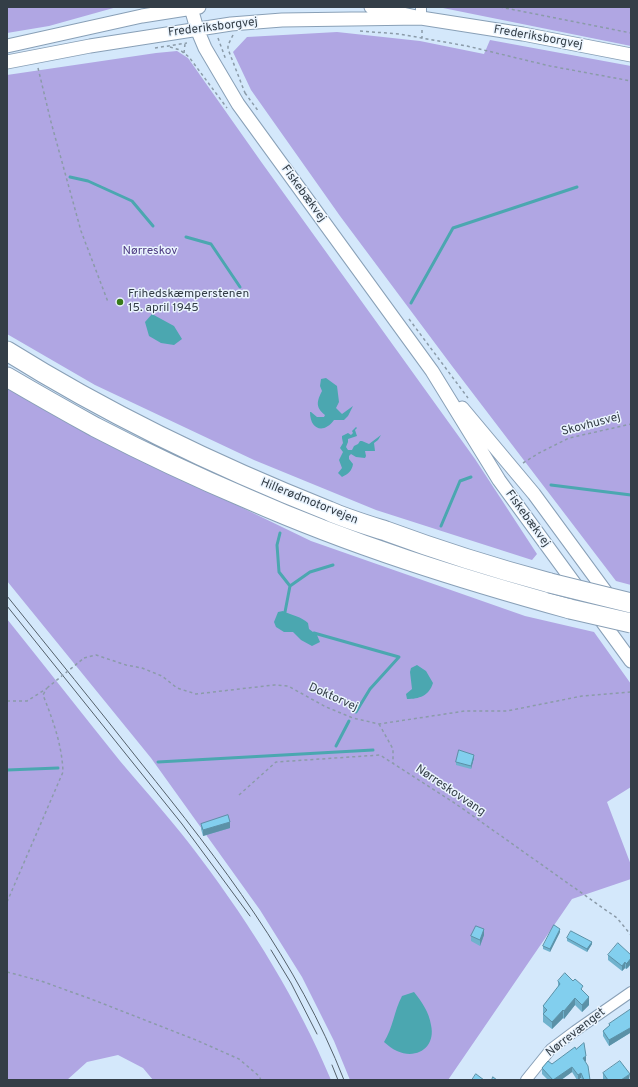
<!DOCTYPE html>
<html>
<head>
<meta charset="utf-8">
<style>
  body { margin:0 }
  #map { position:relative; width:638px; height:1087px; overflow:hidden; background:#d4e8fb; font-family:Overpass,sans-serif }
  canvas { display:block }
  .frame { position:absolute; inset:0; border:8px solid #343e47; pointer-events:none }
</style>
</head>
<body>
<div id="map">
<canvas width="638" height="1087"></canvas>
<div class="frame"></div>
</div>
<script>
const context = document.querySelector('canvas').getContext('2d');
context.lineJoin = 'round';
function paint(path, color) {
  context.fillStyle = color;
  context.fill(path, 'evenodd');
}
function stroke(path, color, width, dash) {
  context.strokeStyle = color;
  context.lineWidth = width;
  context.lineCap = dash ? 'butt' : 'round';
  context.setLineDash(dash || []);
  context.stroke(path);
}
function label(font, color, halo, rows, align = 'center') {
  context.font = font + ' Overpass,sans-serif';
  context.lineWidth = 3;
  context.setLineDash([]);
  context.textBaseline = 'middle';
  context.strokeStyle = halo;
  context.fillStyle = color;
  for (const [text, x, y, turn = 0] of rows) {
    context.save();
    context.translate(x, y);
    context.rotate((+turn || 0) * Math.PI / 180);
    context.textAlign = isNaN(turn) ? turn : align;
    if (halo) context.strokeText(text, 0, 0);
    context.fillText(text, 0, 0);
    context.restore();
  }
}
paint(new Path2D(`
  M7 7H117L49 26 7 33Z
  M438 7H631V46L443 8Z
  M337 32 420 41 484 54 490 40 631 66V585L616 581 452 366 340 216 251 90 233 52 247 37Z
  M177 51 188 58 262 163 475 459 537 554 532 560 376 510 254 460 95 385 7 334V75L156 53Z
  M7 388 160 468 311 541 525 616 594 632 631 684V787L607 802 631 865V879L572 899 448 1080H350L334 1041 302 977 260 910 151 758 7 581Z
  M7 619C45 666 82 714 120 761 147 793 176 825 201 859 252 927 298 1001 331 1080H153L143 1068 118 1055 87 1062 67 1080H7Z`), '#b0a6e3');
paint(new Path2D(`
  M152 314 174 326 182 339 174 345 161 343 149 336 145 322Z
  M326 378 337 386 339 402 336 408 342 414 353 406 348 416 344 420H334C324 434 310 430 310 412H311L317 417H324L325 415C315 407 317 401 322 391L320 386 321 379Z
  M356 427 357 428 355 430 357 436 348 439V442L346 447 348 450H352L354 446 358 444 360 441H362L369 444 381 435 378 440 374 443 375 451H365L366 456 365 458 356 457 351 454 349 456V459L353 464C352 471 348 474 342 477L338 473 342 468 339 460 343 452 340 448 343 443 342 438V436L348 433 351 435 353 433 352 431Z
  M283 611C291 615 302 617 308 623L309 629 317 635 320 642 312 646 301 640 293 632H284L276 627 274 622 278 612Z
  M417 665 426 671 433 683C429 696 419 699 407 699L406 694 412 689 410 672 411 668Z
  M414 992C422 1002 429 1012 431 1025 436 1047 417 1060 397 1051 392 1049 388 1045 384 1042 393 1028 394 1011 402 996Z`), '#4ba7b0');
stroke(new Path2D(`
  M70 177 88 181 132 201 153 226
  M186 237 211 244 240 287
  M411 303 453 228 577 187
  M551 485 631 495
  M441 526 460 481 471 477
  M280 533 277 545 279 572 290 586
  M285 612 290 586 310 572 333 565
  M314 633 399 657 370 689 356 712
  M336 746 349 721
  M158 762 373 750
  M7 770 58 768`), '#4ba7b0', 3);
const minor = new Path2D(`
  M421 18V7
  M526 1080 551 1049 575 1031 631 992`);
const tertiary = new Path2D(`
  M371 7 421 18 523 34 631 55
  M191 8 197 29 205 48 238 104 432 371 499 480 631 661
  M7 46 142 16 199 7
  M7 62 90 46 231 24 282 20 421 18
  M462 408 534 494 630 625`);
const motorway = new Path2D(`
  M7 351C108 414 218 467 329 511 347 519 367 525 386 531 440 551 494 568 550 583
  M7 377C36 394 66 411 95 427 145 453 196 477 248 499 352 545 461 579 570 609`);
stroke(minor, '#89a0b7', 12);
stroke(tertiary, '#89a0b7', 15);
stroke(motorway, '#89a0b7', 21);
stroke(new Path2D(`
  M500 7 631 33
  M422 30V38
  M360 31 399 34 467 46 550 66 631 81
  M233 35 228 45V49L245 93
  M218 38 226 60
  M170 47 180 50 189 57 227 108
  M155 48 187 43
  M184 53 185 44
  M38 68 51 122 81 231 108 302
  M245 93 259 112
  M409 319 468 398
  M523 463 539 453 569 438 631 424
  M84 658 96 655 126 665 142 668 162 676 177 688 196 694 274 685 288 686 326 707 353 718 379 724 465 711H507L582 696 631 692
  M7 701H27L46 689
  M379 724 393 749V764
  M239 795 276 762 380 755 456 804 617 918 631 935
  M7 902 63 772C62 745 53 720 43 695L47 688
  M7 972 41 981 91 999 196 1040 239 1059 259 1076 261 1080`), '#8b9ba9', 1.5, [3, 3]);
stroke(minor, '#fff', 10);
stroke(tertiary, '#fff', 13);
stroke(motorway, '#fff', 19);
stroke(new Path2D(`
  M7 596C52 652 97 707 141 763 220 861 298 962 344 1080
  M7 606 182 824 250 916
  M271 950 291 983 317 1034
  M332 1065 338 1080`), '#54606b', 1);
const motorwayBridge = new Path2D(`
  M550 583 631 603
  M570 609 631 623`);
stroke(motorwayBridge, '#89a0b7', 21, []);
stroke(new Path2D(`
  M47 688 84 658`), '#8b9ba9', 1.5, [3, 3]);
stroke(motorwayBridge, '#fff', 19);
paint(new Path2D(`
  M474 758 471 769 456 765V762Z
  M201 824 230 828 203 836 201 829Z
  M560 932 550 952 543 949V946Z
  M484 935 480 946 471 941V936Z
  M567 938 592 944 587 952 567 941Z
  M608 955H631V964L628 968 626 969 625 968 622 971 608 960Z
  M558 981 583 992 589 1005 582 1012 575 1005 564 1019 563 1018 552 1029 543 1022V1006L558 988Z
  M631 1009V1035L630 1033 609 1046 603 1036V1031L609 1026V1024Z
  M586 1061 585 1062 590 1080H582L581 1078 577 1080 572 1072 561 1080H548L542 1074V1068L552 1064Z
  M603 1073 630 1080H604L603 1079Z`), '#70b2cd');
paint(new Path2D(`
  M474 755V758L471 769V766Z
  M230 822V828L203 836V830Z
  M484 929V935L480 946V940Z
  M560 929V932L550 952V949Z
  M592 942V944L587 952V949Z
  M631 958V964L626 969V964Z
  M625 962V968L622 971V966Z
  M589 997V1005L582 1012V1005Z
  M575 998V1005L564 1019V1011Z
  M563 1010V1018L552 1029V1022Z
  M630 1028V1033L609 1046V1040Z
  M586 1056V1061L583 1063V1058Z
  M572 1067V1072L561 1080H553Z
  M581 1073V1078L578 1080V1075Z
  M630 1074 629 1080H621Z`), '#5b91a7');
const building = new Path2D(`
  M459 750 474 755 471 766 456 762Z
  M228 815 230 822 203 830 201 824Z
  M554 925 560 929 550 949 543 946Z
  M476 926 484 929 480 940 471 936Z
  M571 931 592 942 587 949 567 938Z
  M618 943 631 955V958L628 962 626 964 625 962 622 966 608 955Z
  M565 973 573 981 575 979 583 986 581 989 589 997 582 1005 575 998 564 1011 563 1010 552 1022 543 1014 547 1010 543 1006 560 984 558 981Z
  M631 1009V1029L630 1028 609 1040 603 1031 610 1025 609 1024Z
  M584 1043 586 1056 583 1058 588 1066 590 1080H584L581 1073 578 1075 572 1067 553 1080 542 1068 548 1061 552 1064 575 1047 576 1049Z
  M620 1061 630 1074 621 1080H608L603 1073Z
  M476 1074 484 1080H472Z
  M493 1077 497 1080H492Z`);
paint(building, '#82cfee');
stroke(building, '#5b91a7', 1);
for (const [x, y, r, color] of [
  [120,302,4,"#387a19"]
]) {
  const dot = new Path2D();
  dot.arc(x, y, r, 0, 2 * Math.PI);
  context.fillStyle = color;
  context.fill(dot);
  stroke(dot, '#eaf4fe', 1.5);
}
label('12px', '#343e47', '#eaf4fe', [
  ["Frederiksborgvej",213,28,-7],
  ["Frederiksborgvej",538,38,10],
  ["Fiskebækvej",303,194,54],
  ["Skovhusvej",591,425,-15],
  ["Hillerødmotorvejen",309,502,22],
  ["Fiskebækvej",527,519,54],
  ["Doktorvej",333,698,24],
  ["Nørreskovvang",450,791,34],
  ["Nørrevænget",576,1033,-38]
]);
label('12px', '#4e3c84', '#eaf4fe', [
  ["Nørreskov",150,252]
]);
label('12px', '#343e47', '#eaf4fe', [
  ["Frihedskæmperstenen",128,295],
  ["15. april 1945",128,309]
], 'left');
</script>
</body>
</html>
